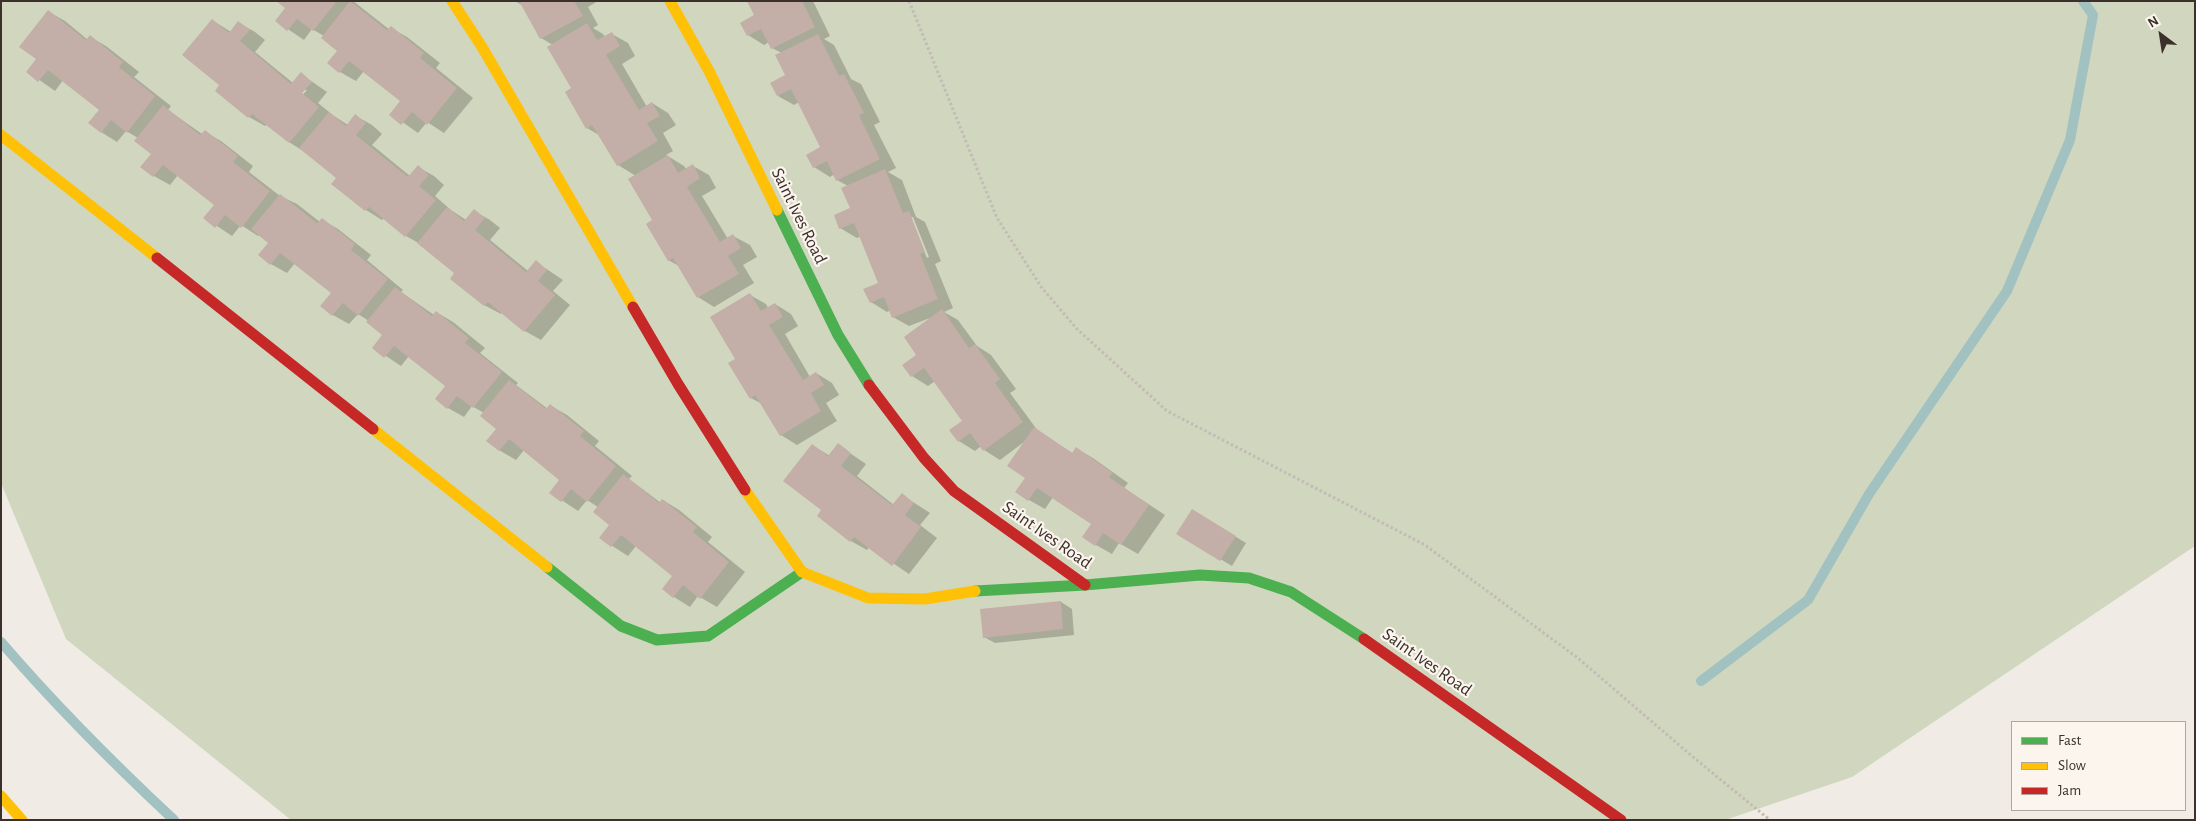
<!DOCTYPE html>
<html>
<head>
<meta charset="utf-8">
<style>
  body { margin:0 }
  #map { position:relative; width:2196px; height:821px; overflow:hidden; background:#f0ebe5; font-family:"Alegreya Sans",sans-serif }
  canvas { display:block }
  .frame { position:absolute; inset:0; border:2px solid #3b302b; pointer-events:none }
  .legend { position:absolute; left:2011px; top:721px; width:175px; height:90px; box-sizing:border-box; background:#fbf5ee; border:1px solid #aea6a0; margin:0; padding:6px 9px; list-style:none; font-size:15px; color:#3b302b }
  .legend li { display:flex; align-items:center; gap:10px; height:25px }
  .legend b { width:25px; border:1px solid #aea6a0 }
  .north { position:absolute; left:2136px; top:10px; width:50px; height:50px; -webkit-text-stroke:4px #fbf5ee; paint-order:stroke; rotate:329deg; font-size:14px; font-weight:700; line-height:20px; text-align:center; color:#3b302b }
  .north::after { content:''; display:block; margin:auto; width:18px; height:22px; background:#3b302b; clip-path:polygon(50% 0,100% 100%,50% 72%,0 100%) }
</style>
</head>
<body>
<div id="map">
<canvas width="2196" height="821"></canvas>
<div class="frame"></div>
<ul class="legend">
<li><b style="height:6px;background:#4caf50"></b>Fast</li>
<li><b style="height:6px;background:#ffc107"></b>Slow</li>
<li><b style="height:6px;background:#c62828"></b>Jam</li>
</ul>
<div class="north">N</div>
</div>
<script>
const context = document.querySelector('canvas').getContext('2d');
context.lineJoin = 'round';
function paint(path, color) {
  context.fillStyle = color;
  context.fill(path, 'evenodd');
}
function stroke(path, color, width, dash) {
  context.strokeStyle = color;
  context.lineWidth = width;
  context.lineCap = dash ? 'butt' : 'round';
  context.setLineDash(dash || []);
  context.stroke(path);
}
function label(font, color, halo, rows, align = 'center') {
  context.font = font + ' "Alegreya Sans",sans-serif';
  context.lineWidth = 4.5;
  context.setLineDash([]);
  context.textBaseline = 'middle';
  context.strokeStyle = halo;
  context.fillStyle = color;
  for (const [text, x, y, turn = 0] of rows) {
    context.save();
    context.translate(x, y);
    context.rotate((+turn || 0) * Math.PI / 180);
    context.textAlign = isNaN(turn) ? turn : align;
    if (halo) context.strokeText(text, 0, 0);
    context.fillText(text, 0, 0);
    context.restore();
  }
}
paint(new Path2D(`
  M1 1H2195V546L1852 777 1725 820H291L66 639 1 483Z`), '#d1d6bf');
paint(new Path2D(`
  M278 1H353L390 30 391 28 407 37 440 63 436 68 473 98 444 133 427 122 418 133 391 114 402 101 364 71 356 81 340 72 339 51 324 36 312 29 304 40 276 21 287 8Z
  M515 1H598L588 7 598 25 593 28 603 34 605 37 612 34 628 43 635 56 622 64 647 107 652 103 668 113 676 125 663 133 673 151 666 155 684 166 686 169 693 166 709 175 716 188 702 196 728 239 733 236 750 245 757 257 743 265 754 283 714 307 698 297 679 266 668 260 636 176 618 165 599 135 587 128 573 89 553 45 541 38 523 6Z
  M749 1H813L830 36 824 39 834 45 851 79 861 84 880 122 874 125 896 168 888 172 902 180 916 217 925 222 941 261 935 264 953 308 944 312 958 320 977 346 991 355 1016 389 1010 393 1038 431 1074 454 1077 449 1093 458 1128 483 1124 488 1165 515 1138 554 1119 543 1112 554 1096 545 1093 524 1053 497 1045 509 1029 500 1024 442 1000 460 984 450 981 446 975 451 959 441 964 421 935 381 928 386 912 376 930 318 909 326 893 317 891 310 887 312 871 302 880 284 861 236 857 238 840 228 851 208 848 186 837 180 835 174 830 177 814 167 822 148 799 102 794 105 778 96 787 76 782 53 772 48 769 42 764 45 748 35 756 16ZM910 217H913L929 257 927 258Z
  M49 12 65 21 88 40 90 37 106 46 139 72 134 77 171 106 168 110 202 134 205 132 221 141 253 166 249 172 280 196 297 204 320 222 322 220 338 229 371 255 367 260 403 290 401 292 434 315 436 312 453 322 485 348 480 353 518 383 516 385 548 409 551 406 567 415 599 441 595 446 632 476 629 479 661 503 663 500 679 510 712 537 708 542 745 572 717 607 698 596 690 607 674 597 664 589 674 576 636 546 628 556 600 538 610 525 598 507 587 500 578 511 551 493 561 479 524 450 516 460 499 450 498 429 484 413 472 406 464 417 448 408 447 386 409 356 401 366 374 348 384 335 369 321 358 314 349 324 333 315 322 306 333 293 295 263 287 273 271 264 269 242 260 234 258 236 241 225 232 236 205 218 215 205 178 175 170 185 154 176 152 154 138 138 126 131 117 142 101 132V110L63 80 55 91 28 72 38 59Z
  M212 20 231 32 239 23 255 32 265 40 255 52 293 83 301 74 327 92 318 103 334 116 348 125 356 116 372 125 382 134 372 145 410 176 418 167 434 176 444 185 435 196 451 210 466 220 474 211 490 220 500 228 490 240 528 271 536 262 563 280 553 291 570 305 541 340 525 331 502 312 501 314 484 305 456 273 422 245 406 236 384 218 382 220 366 210 338 178 303 151 289 142 267 124 265 126 249 117 217 90 221 85ZM303 90H307L299 99Z
  M750 295 766 304 768 308 775 304 791 314 798 326 785 334 810 377 816 373 832 383 839 395 826 403 837 421 797 445 781 435 762 404 751 398 736 359Z
  M812 445 830 456 838 445 866 464 857 476 894 505 902 495 930 513 920 525 937 538 909 574 869 547 867 550 851 541 823 510Z
  M1203 517 1246 543 1232 566 1178 534Z
  M1061 602 1072 609 1074 635 995 643 984 637Z`), '#0003');
stroke(new Path2D(`
  M1 642C55 705 113 763 174 820
  M1701 681 1808 600 1869 494 2007 291 2070 140 2093 15 2083 1`), '#a1c2c1', 10);
paint(new Path2D(`
  M276 1H337L313 31 297 19 287 31 275 21 285 8Z
  M350 1 387 30 391 26 424 53 420 58 457 88 427 125 412 112 401 125 389 115 400 101 349 61 339 73 327 63 337 51 321 38Z
  M519 1H574L583 16 540 39Z
  M747 1H802L815 27 771 49 761 29 747 36 740 23 754 15Z
  M48 10 86 40 90 35 123 62 119 67 155 96 127 133 111 120 101 133 88 123 99 110 48 70 38 82 26 72 36 59 19 47Z
  M212 19 229 33 238 21 250 30 240 41 291 84 301 72 312 82 302 93 319 107 289 143 252 114 248 118 215 91 219 85 182 55Z
  M587 23 597 40 612 32 620 46 606 55 639 110 652 102 660 116 647 123 658 141 617 166 592 125 586 129 565 92 571 88 547 47Z
  M818 34 839 76 844 74 864 113 859 115 880 159 836 181 827 161 813 168 806 155 820 147 791 89 777 96 770 83 785 75 775 55Z
  M163 105 200 135 205 130 238 156 233 162 270 191 241 228 225 215 215 228 203 218 214 205 163 165 153 177 140 167 151 154 134 141Z
  M329 112 346 126 355 114 366 123 356 135 408 177 418 165 429 175 419 186 436 200 405 237 369 207 365 211 331 184 336 178 299 148Z
  M668 155 678 173 693 164 700 178 687 187 720 242 733 234 741 248 728 256 739 274 697 298 673 258 668 261 646 224 652 220 628 179Z
  M885 169 903 213 909 211 925 252 920 254 938 299 892 318 884 297 870 303 863 289 878 283 854 223 839 229 834 215 850 208 841 188Z
  M280 194 317 223 322 218 355 244 351 250 388 279 358 316 343 303 332 316 320 306 331 293 280 253 270 265 258 255 268 243 251 229Z
  M447 207 464 221 474 209 485 218 475 230 526 272 536 260 547 270 538 281 555 295 524 332 488 302 484 306 450 279 454 273 417 243Z
  M395 287 432 316 436 311 469 338 465 343 502 372 473 408 457 396 447 409 435 399 445 386 394 346 384 358 372 348 382 335 366 322Z
  M750 293 761 311 775 303 783 317 769 325 803 380 816 372 824 385 811 393 821 411 780 436 755 395 750 399 728 363 735 359 710 317Z
  M942 309 969 348 975 344 1000 379 995 383 1023 422 983 451 970 433 958 442 949 430 962 421 924 368 911 377 902 365 916 355 904 337Z
  M509 380 546 409 550 404 584 431 580 436 616 466 587 502 571 489 561 502 549 493 559 480 509 439 499 451 486 441 496 429 480 416Z
  M1034 427 1072 453 1076 447 1113 473 1109 477 1149 505 1121 545 1103 533 1095 546 1082 537 1091 524 1037 488 1028 501 1015 492 1025 478 1007 466Z
  M838 443 851 453 841 466 892 505 902 493 914 503 905 515 921 527 892 566 854 537 850 542 817 516 821 510 783 481 812 444 828 456Z
  M623 474 659 503 662 499 697 527 693 532 729 562 700 599 683 585 673 598 662 589 672 576 621 535 611 547 599 538 609 525 593 512Z
  M1192 509 1236 536 1220 561 1176 534Z
  M1061 601 1063 629 983 638 980 609Z`), '#c3afa7');
stroke(new Path2D(`
  M909 1 997 218 1042 288 1077 329 1167 411 1425 545 1579 659 1693 757 1770 820`), '#c2bbb6', 3, [2.5, 2.5]);
stroke(new Path2D(`
  M777 210 838 335 869 385
  M547 567 621 626 657 640 708 636 802 572
  M975 591 1085 585 1200 575 1249 578 1291 592 1364 639`), '#4caf50', 11);
stroke(new Path2D(`
  M452 1 482 47 633 307
  M670 1 709 71 777 210
  M1 135 157 258
  M373 429 547 567
  M745 490 802 572 868 598 925 599 975 591
  M1 796 22 820`), '#ffc107', 11);
stroke(new Path2D(`
  M157 258 373 429
  M633 307 678 384 745 490
  M869 385 924 458 954 491 1085 585
  M1364 639 1621 820`), '#c62828', 11);
label('18px', '#3b302b', '#fbf5ee', [
  ["Saint Ives Road",799,216,64],
  ["Saint Ives Road",1047,535,35],
  ["Saint Ives Road",1427,662,35]
]);
</script>
</body>
</html>
